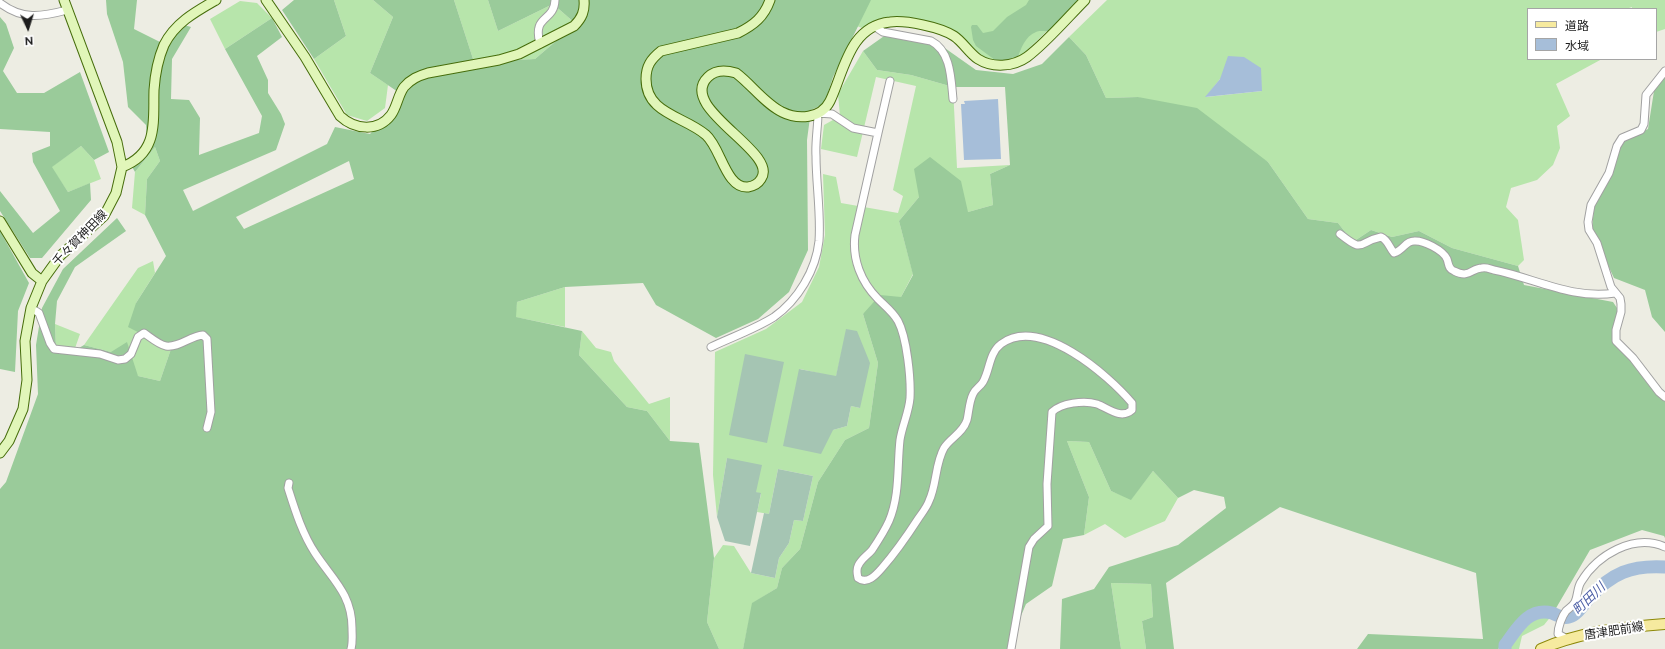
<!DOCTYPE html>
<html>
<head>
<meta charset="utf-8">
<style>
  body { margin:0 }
  #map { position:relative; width:1665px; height:649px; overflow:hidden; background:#edede3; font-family:Raleway,"Noto Sans JP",sans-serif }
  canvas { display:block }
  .legend { position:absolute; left:1527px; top:8px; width:130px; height:52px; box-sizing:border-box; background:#fff; border:1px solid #a5a5a5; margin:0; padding:5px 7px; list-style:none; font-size:12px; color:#1d1d1d }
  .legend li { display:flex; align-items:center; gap:8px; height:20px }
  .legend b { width:20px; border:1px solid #a5a5a5 }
  .north { position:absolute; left:8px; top:8px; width:40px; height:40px; -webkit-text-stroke:3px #fff; paint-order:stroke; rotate:176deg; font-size:11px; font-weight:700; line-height:16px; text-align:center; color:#1d1d1d }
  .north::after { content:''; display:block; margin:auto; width:14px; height:18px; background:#1d1d1d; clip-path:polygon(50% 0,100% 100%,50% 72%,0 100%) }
</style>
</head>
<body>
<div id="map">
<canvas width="1665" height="649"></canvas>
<ul class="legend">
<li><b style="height:5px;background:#f6ea9f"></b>道路</li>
<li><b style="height:11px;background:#a6bed9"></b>水域</li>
</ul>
<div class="north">N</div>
</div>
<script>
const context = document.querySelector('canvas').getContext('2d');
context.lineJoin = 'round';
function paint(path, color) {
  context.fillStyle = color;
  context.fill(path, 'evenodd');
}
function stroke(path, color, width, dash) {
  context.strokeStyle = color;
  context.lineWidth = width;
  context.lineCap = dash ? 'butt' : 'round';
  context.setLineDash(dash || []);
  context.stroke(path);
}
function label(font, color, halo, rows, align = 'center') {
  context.font = font + ' Raleway,"Noto Sans JP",sans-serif';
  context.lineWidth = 4;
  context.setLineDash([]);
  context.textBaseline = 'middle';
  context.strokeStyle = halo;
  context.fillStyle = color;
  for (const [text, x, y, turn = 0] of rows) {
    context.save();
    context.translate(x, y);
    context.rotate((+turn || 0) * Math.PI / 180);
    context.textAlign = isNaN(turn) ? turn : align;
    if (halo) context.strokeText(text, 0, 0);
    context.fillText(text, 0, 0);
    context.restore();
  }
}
paint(new Path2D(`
  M334 0H373L393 17 370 73 388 85 385 108 367 121 347 115 314 59 346 36Z
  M454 0H488L498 31 553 4 576 24 535 59 474 62Z
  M858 0H1079L1022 55C1015 58 1007 63 999 62 984 61 977 50 966 41 950 27 909 15 888 17 878 18 870 23 862 28L854 25Z
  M1107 0H1665V29L1656 32V9H1632V7L1626 9H1528V59H1602L1556 84 1570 116 1557 126 1560 148 1553 165 1537 180 1511 188 1506 207 1518 220 1524 260 1518 266 1452 248 1419 231 1392 237 1371 230 1353 242 1338 223 1308 219 1268 162 1138 97 1106 98 1086 55 1069 37ZM1220 79 1262 91 1206 97Z
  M240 1 257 3 272 18 225 49 210 19Z
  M863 51 877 70 911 75 953 87 957 168 1010 165 990 174 993 205 968 212 919 197 899 221 913 274 901 297 863 314 878 363 869 428 845 440 818 482 800 549 782 568 777 588 753 603 743 649H719L707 622 714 558 723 545 734 546 751 573 775 578 779 558 789 543 794 520 803 521 813 476 778 469 769 514 757 512 761 494 756 492 727 458 717 517 713 475 715 352 766 329 802 302 819 267 825 235 823 174 836 177 841 203 898 213 903 196 893 190 916 86 876 77 857 157 821 149 824 125 840 116 838 94ZM847 329 860 408 851 406 847 426 833 430 800 369 836 377Z
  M81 146 94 160 101 179 68 192 51 167Z
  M155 147 160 161 147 179 145 215 132 208 135 172Z
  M153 261 155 273 136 303 171 349 160 381 138 376 111 352 84 345 138 268Z
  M565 287V327L515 317 517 302Z
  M55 324 80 334 74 351 56 349Z
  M582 331 596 348 611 352 614 361 649 404 670 397V441L647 411 627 407 579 355Z
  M1067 441 1089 442 1111 491 1131 499 1153 471 1178 498 1165 521 1125 538 1105 524 1084 535 1089 497Z
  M1111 583 1151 584 1153 617 1142 621 1146 649H1121Z
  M1552 615 1544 625 1522 636 1519 649H1498L1517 621Z`), '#b7e5ab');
paint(new Path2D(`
  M106 0H137L134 29 160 42 181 24 191 27 172 59 171 99 189 100 200 118 199 155 259 133 262 116 225 49 272 18 282 37 257 56 268 80V93L281 114 285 124 276 150 183 190 193 211 327 144 335 127 370 134 404 96 370 73 393 17 373 0H454L474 62 535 59 576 24 553 4 498 31 488 0H871L833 77 826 99 822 105 811 110 807 140 808 250 789 292 758 319 716 338 656 305 643 283 565 287 517 302 516 317 582 331 579 355 627 407 647 411 670 441 699 443 714 558 707 622 719 649H0V489L6 482 38 394 36 345 42 308 63 269 117 218 126 231 75 267 57 301 55 324 56 349 74 351 84 345 111 352 127 342 138 376 160 381 171 349 128 327 136 303 166 256 145 215 147 179 160 161 155 147 135 172 131 165 147 146 146 125 128 107 123 62 107 14ZM349 161 354 179 244 229 236 217Z
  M294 0H334L346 36 314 59 282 10Z
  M1029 0H1082L1050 31C1045 32 1040 30 1036 32 1025 36 1021 49 1017 59L999 63 976 46 973 40 971 27 972 25H977L983 33 993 31 1007 17 1026 5Z
  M0 17 6 24 14 48 3 71 17 93H44L80 72 109 152 94 160 81 146 52 167 68 192 90 183 91 200 42 258H30L0 211V191L33 233 60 211 33 162 32 153 50 146V132L0 129Z
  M887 34 932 39 976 70 1013 74 1042 64 1069 37 1086 55 1106 98 1138 97 1197 108 1268 162 1308 219 1338 223 1353 242 1371 230 1392 237 1419 231 1452 248 1518 266 1524 285 1613 302 1619 311V347L1665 399V538L1664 536 1642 530 1590 550 1552 615 1517 621 1498 649H1357L1368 634 1483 639 1476 573 1280 507 1166 583 1174 649H1146L1142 621 1153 617 1151 584 1111 583 1121 649H1060L1062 599 1094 589 1109 567 1178 545 1226 508 1224 497 1194 490 1178 498 1153 471 1131 500 1111 491 1089 442 1067 441 1089 497 1084 535 1063 539 1052 586 1026 604 1007 649H743L752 603 777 588 782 568 800 549 818 482 845 440 869 428 878 363 863 314 880 295 901 297 913 275 899 221 919 197 914 169 930 157 961 181 968 212 993 205 990 174 1010 165 1005 87H953L911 75 877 70 863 51Z
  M1665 76V332L1652 317 1645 290 1614 278 1592 231 1594 205 1618 143 1648 129 1654 91Z
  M0 231 29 283 18 311 15 372 0 369Z`), '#9acb9a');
paint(new Path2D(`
  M846 329 857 331 870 363 860 408 851 406 847 426 833 430 821 454 783 446 799 369 836 376Z
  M745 354 784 362 767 443 729 435Z
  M727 458 762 465 756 492 761 493 750 546 725 541 717 517Z
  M778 469 813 476 803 521 794 520 789 543 779 558 775 578 751 573 764 513 769 514Z`), '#a5c5b3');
paint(new Path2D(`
  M1228 56 1244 57 1261 68 1262 91 1205 97 1220 79Z
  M998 99 1001 159 964 160 961 104H965L964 101Z`), '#a6bed9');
stroke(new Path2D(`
  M1505 649V645C1517 629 1528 607 1552 613 1558 615 1562 619 1569 617 1577 615 1584 604 1589 598 1612 573 1631 565 1665 567`), '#a6bed9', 13);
const street = new Path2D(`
  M0 3C22 20 41 17 67 10
  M874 26 883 32 931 41C951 51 951 79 953 99
  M540 44C532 14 554 23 555 0
  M1665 71 1646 95 1644 124 1641 130 1622 138 1617 146 1609 173 1591 205 1588 222 1589 230 1597 243 1611 287 1620 298 1621 304V312L1616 330V341L1633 358 1659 392 1665 397
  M878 133 890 81
  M1340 234C1365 254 1357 242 1381 237 1388 240 1389 247 1394 253 1404 250 1405 241 1414 241 1423 240 1443 250 1447 259 1449 264 1448 269 1454 271 1470 279 1471 268 1482 268 1486 267 1490 269 1494 270 1534 278 1573 300 1615 293
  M31 308 39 313 50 343 54 349 100 354 118 360 125 359 131 354 138 337 144 333C150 337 159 345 166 346 179 348 190 336 203 335L207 339 211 412 207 428
  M711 347C732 337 755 329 774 317 798 300 816 270 819 241 821 213 816 184 816 156 815 142 818 127 818 113L832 114 853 128 878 133 855 235C852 259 861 282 878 299 885 306 893 312 898 321 907 338 911 379 910 398 909 412 902 426 900 440 897 467 900 495 889 521 885 530 878 541 872 550 868 555 861 559 858 566 856 570 857 573 858 578 867 585 876 575 882 568 896 552 907 536 918 519 922 513 927 507 929 501 937 484 935 464 944 448 950 438 963 433 967 420 969 412 969 402 973 394 975 389 980 387 983 382 990 370 989 353 1001 344 1040 315 1108 375 1132 403V410C1121 420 1108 408 1097 404 1084 400 1061 403 1052 412L1047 484 1048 526 1034 539 1029 547 1011 649
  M289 483 288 488C295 510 302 533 315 553 332 579 352 594 352 628 352 635 353 642 351 649
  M1569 640 1558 634C1558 627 1562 616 1566 611 1569 608 1573 606 1575 602 1578 596 1577 588 1581 582 1597 555 1634 533 1665 547`);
const secondary = new Path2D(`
  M266 0 305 57 340 116C355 130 378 132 391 115 397 107 398 95 404 87 411 79 418 76 428 73L499 60 519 54 574 26C582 18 585 11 584 0
  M770 0C764 17 754 25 738 33L661 51C651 59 646 66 646 79 646 114 684 116 706 135 721 148 726 189 748 187 754 186 758 184 761 179 780 152 676 108 708 77 715 70 726 70 736 73 751 84 765 104 782 112 798 120 821 119 830 101 844 72 849 26 890 22 906 20 940 27 954 36 963 42 969 53 978 59 992 68 1013 67 1027 57 1046 43 1068 17 1085 0
  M122 167C159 153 153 121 154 90 155 75 158 59 164 45 175 23 195 12 216 0
  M0 221 32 273 42 281
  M0 453 9 441 23 409 27 380 25 341 31 308 42 281 60 256 104 216 116 193 122 167 117 142 64 0`);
const primary = new Path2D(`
  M1541 649C1580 632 1623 627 1665 624`);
stroke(street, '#a1a1a1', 9);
stroke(secondary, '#466d0b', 11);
stroke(primary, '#8d8808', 12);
stroke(street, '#fff', 7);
stroke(secondary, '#e1f6b9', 9);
stroke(primary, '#f6ea9f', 10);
label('12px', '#1d1d1d', '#fff', [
  ["千々賀神田線",80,238,-46],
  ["唐津肥前線",1614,631,-9]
]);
label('italic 13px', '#4f61a7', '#fff', [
  ["町田川",1589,599,-44]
]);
</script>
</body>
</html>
